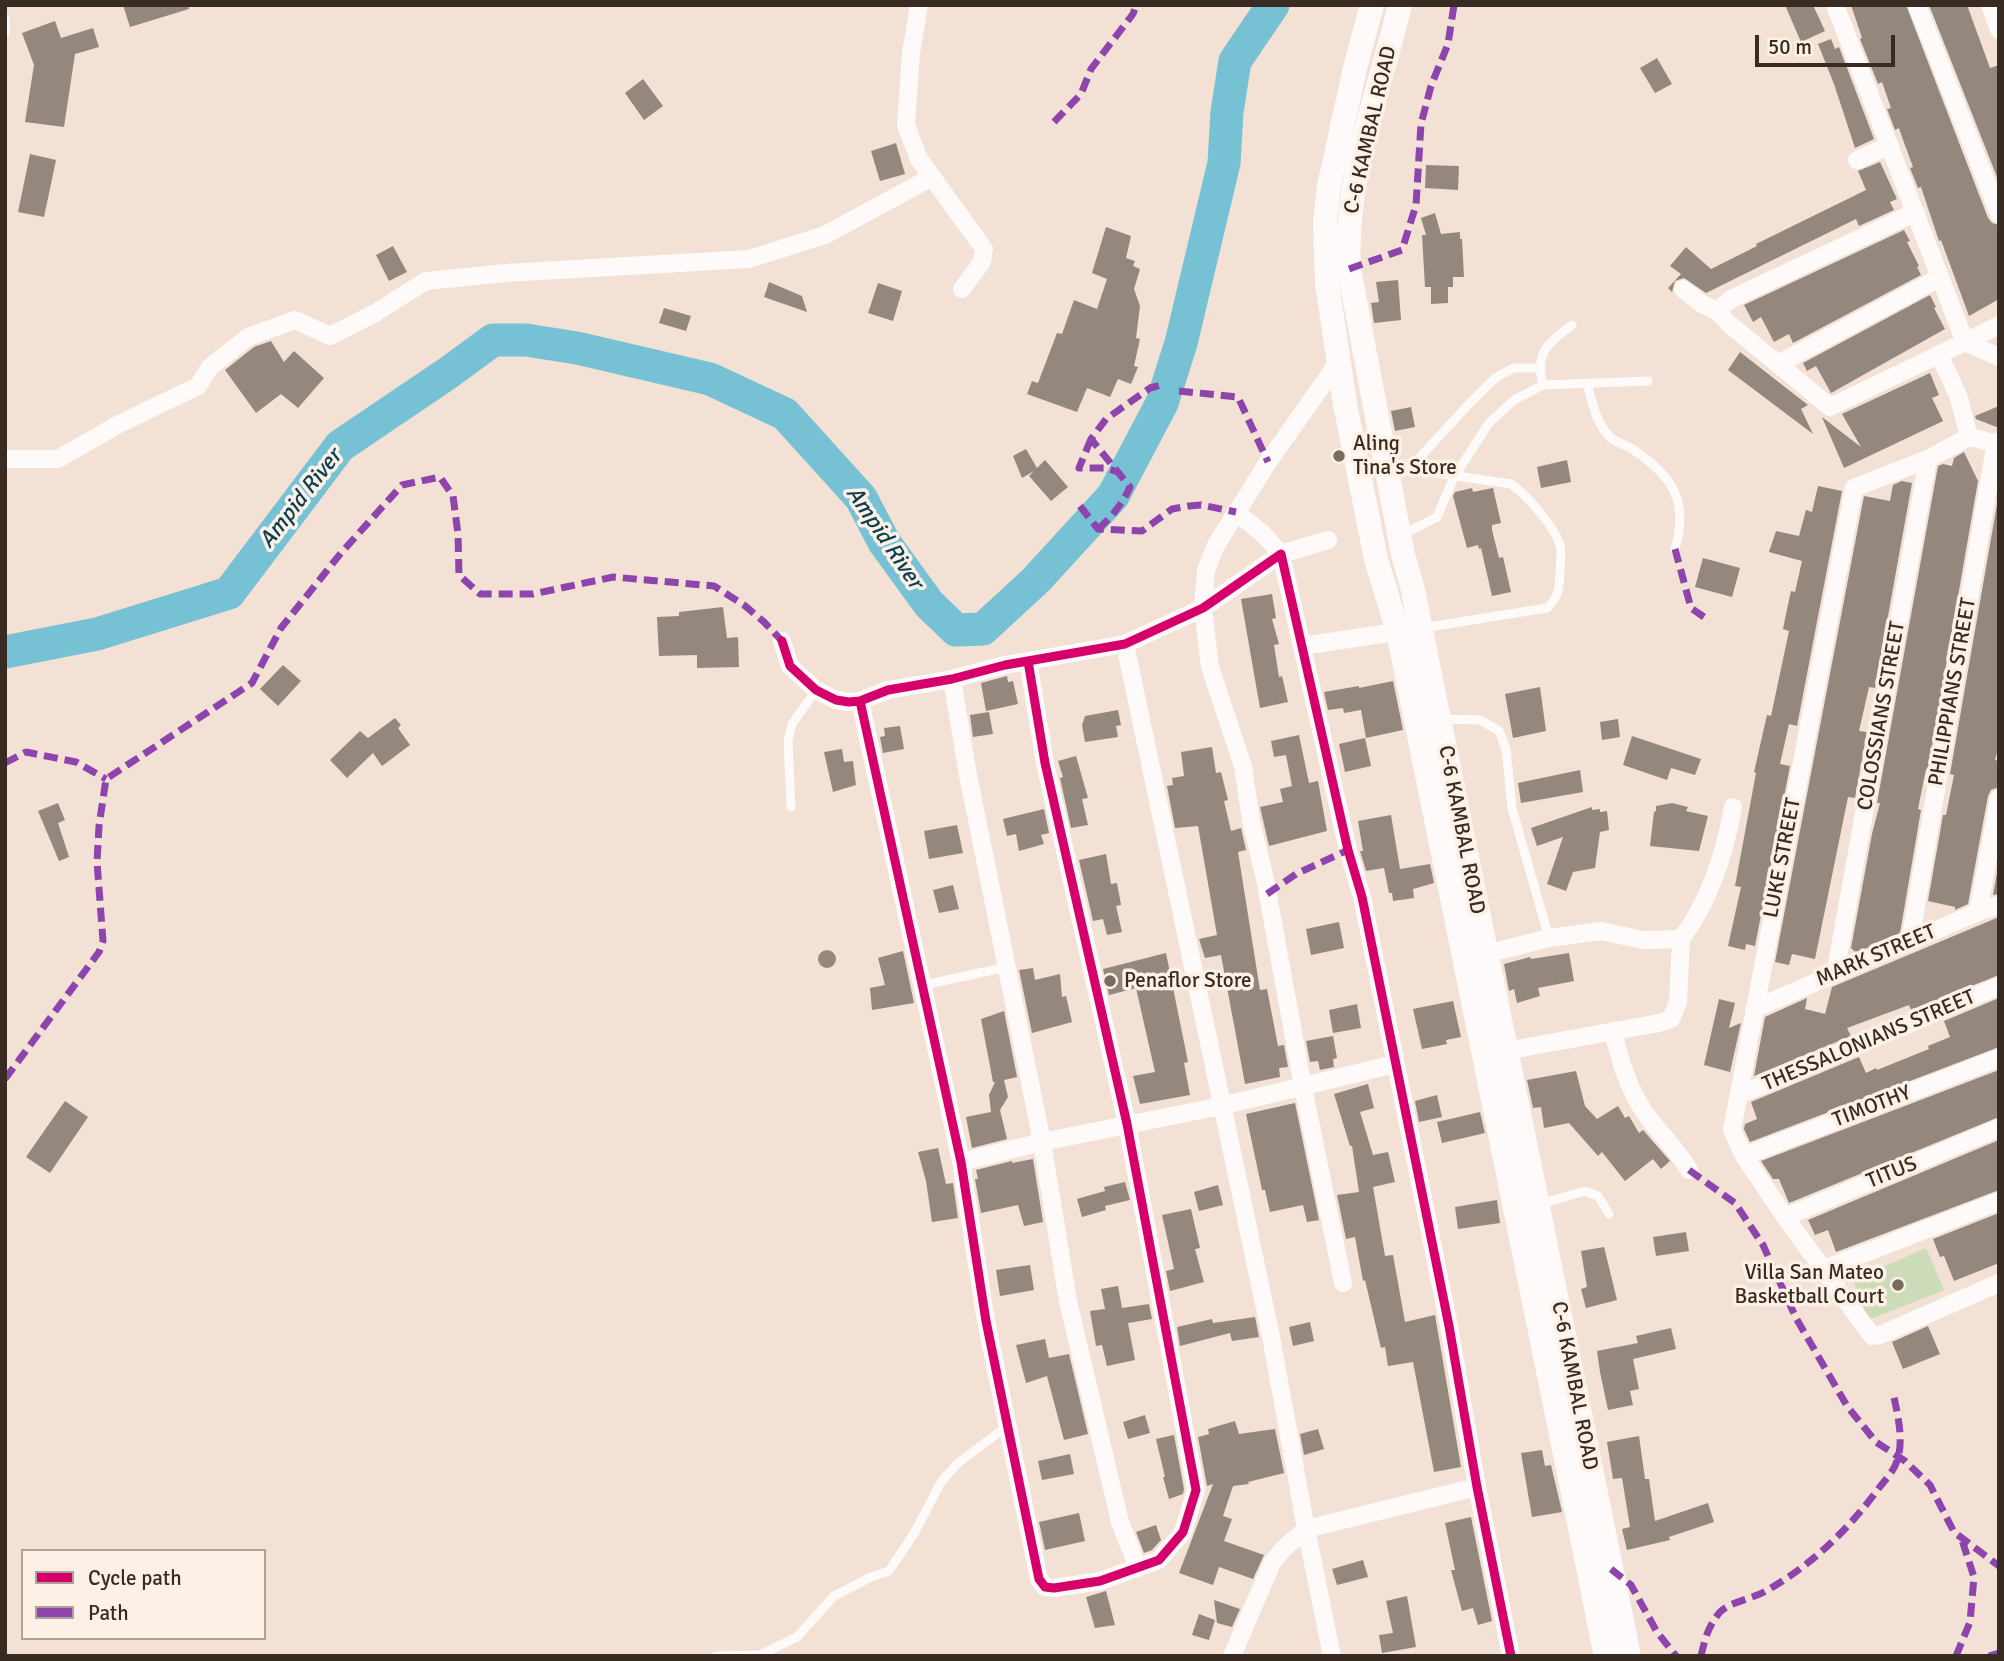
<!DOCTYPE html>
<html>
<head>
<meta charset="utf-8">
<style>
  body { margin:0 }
  #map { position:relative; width:2004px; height:1661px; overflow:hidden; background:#f2e1d4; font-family:Signika,sans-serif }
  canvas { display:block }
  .frame { position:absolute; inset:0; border:7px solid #382c22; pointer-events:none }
  .legend { position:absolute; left:21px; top:1549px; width:245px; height:91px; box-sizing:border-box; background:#fdf0e7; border:2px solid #aea298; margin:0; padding:9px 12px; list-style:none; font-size:21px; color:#382c22 }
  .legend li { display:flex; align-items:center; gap:14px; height:35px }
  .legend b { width:35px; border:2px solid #aea298 }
  .scale { position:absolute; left:1755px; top:35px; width:140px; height:32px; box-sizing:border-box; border:4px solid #382c22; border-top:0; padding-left:9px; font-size:21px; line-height:24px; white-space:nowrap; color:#382c22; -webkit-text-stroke:5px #fdf0e7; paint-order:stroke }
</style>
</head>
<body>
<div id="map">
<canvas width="2004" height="1661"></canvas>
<div class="frame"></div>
<ul class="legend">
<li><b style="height:9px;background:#d6006c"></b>Cycle path</li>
<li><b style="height:9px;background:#8e44ad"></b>Path</li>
</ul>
<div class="scale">50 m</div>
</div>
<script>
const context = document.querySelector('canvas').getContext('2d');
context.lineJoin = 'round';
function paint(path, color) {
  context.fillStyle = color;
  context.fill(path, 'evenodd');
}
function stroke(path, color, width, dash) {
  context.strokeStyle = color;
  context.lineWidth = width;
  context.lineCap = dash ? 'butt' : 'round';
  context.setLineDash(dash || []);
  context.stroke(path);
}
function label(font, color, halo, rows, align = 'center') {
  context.font = font + ' Signika,sans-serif';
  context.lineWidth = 7;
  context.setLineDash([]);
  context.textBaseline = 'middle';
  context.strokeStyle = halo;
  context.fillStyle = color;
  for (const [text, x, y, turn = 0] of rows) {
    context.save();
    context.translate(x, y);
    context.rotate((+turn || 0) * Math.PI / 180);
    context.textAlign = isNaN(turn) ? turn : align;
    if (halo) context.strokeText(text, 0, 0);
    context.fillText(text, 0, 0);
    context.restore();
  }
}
paint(new Path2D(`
  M1926 1248 1944 1290 1868 1320 1853 1280Z`), '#cddcb8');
stroke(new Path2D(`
  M5 652 97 634 229 593 340 446 448 373 493 340H526L577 348 710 379 785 414 861 498 884 542 929 604 956 630 983 629 1036 580 1113 496 1162 403 1181 343 1224 163 1227 112 1235 61 1273 5`), '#76c1d4', 33);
paint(new Path2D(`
  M123 5H188L189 9 130 27Z
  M1785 5H1813L1825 31 1801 42Z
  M1851 5H1906L1988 218 1992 223 1999 225V299L1969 316 1941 240 1939 241 1921 187 1918 188 1910 168 1913 167 1902 137 1899 128 1895 130 1887 109 1891 108 1882 82 1878 84 1860 39 1862 38Z
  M1929 5H1967L1990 68 1999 65V182Z
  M55 21 61 38 93 28 99 47 75 54 64 127 25 122 34 65 22 33Z
  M1831 39 1835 49 1839 47 1874 139 1855 148 1834 84 1818 44Z
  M1657 58 1672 84 1655 93 1640 68Z
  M643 79 663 106 644 120 625 93Z
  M896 143 905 174 880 181 871 151Z
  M30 154 56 160 44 217 18 212Z
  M1880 162 1897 199 1890 202 1894 210 1859 226 1856 219 1706 293 1684 278 1675 281 1672 292 1668 288 1681 274 1670 266 1686 247 1711 269 1757 246 1756 244 1866 190 1858 171Z
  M1426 165 1459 166 1458 190 1425 188Z
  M1435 213 1441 234 1460 232V239H1462L1464 277H1453V287H1448V303L1431 304V287H1425L1422 235H1426L1421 218Z
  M1106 227 1131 236 1126 258 1135 261 1133 266 1140 269 1134 289 1140 306 1136 338 1140 339 1134 366 1138 367 1131 384 1118 379 1110 397 1087 388 1077 412 1027 394 1032 381 1038 383 1057 333 1062 334 1074 300 1097 309 1107 279 1092 273Z
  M1904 230 1910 241 1907 242 1919 266 1917 267 1921 275 1793 343 1789 334 1774 342 1761 317 1753 322 1744 305Z
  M393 246 407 272 389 281 376 255Z
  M1398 280 1401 320 1374 323 1371 303 1379 302 1376 282Z
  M769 282 802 296 807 312 764 297Z
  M878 283 902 291 893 321 868 313Z
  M1930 295 1936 307 1934 308 1945 329 1831 393 1816 366 1807 371 1803 363Z
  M664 308 691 316 686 331 659 323Z
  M271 341 284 362 294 351 324 378 298 408 281 394 256 413 225 370 254 347Z
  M1740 352 1808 405 1801 409 1813 434 1728 370Z
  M1930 373 1939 395 1932 398 1943 421 1844 468 1822 417 1861 447 1842 414Z
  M1999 406V428L1976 419 1975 416Z
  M1411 407 1415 427 1395 431 1391 411Z
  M1026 449 1037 468 1045 460 1068 487 1051 501 1029 476 1034 471 1022 478 1013 456Z
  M1964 452 1978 481 1928 769H1926L1918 809 1921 810 1900 933 1856 953 1851 948 1872 834 1880 803H1877L1938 466 1943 464 1952 466 1954 458Z
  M1567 460 1571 482 1541 488 1537 467Z
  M1902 481 1912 483 1875 688 1869 687 1859 731 1867 732 1855 798 1848 797 1815 959 1792 954 1789 965 1775 962 1864 496 1890 501 1893 485Z
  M1818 486 1842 491 1797 726 1789 724 1780 764 1790 766 1755 946 1746 944 1745 950 1728 946 1741 887 1735 886 1756 773 1754 772 1767 715 1771 716 1789 631 1783 629 1786 614 1791 591 1795 592 1802 561 1769 552 1776 531 1799 536 1806 510 1812 512Z
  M1472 488 1473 492 1493 488 1501 523 1492 525V530L1499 558 1503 557 1511 592 1492 596 1481 548 1479 549 1478 545 1467 548 1453 496 1455 492Z
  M1999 493V745L1995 760 1999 761V787L1991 790 1988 796 1968 904 1955 910V907L1928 901 1943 815H1946L1954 775 1950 774Z
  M1703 558 1740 568 1732 597 1695 587Z
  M1272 594 1276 618 1272 619 1279 644 1274 645 1279 677 1282 676 1288 702 1260 708 1241 599Z
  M723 607 727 638 738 637 739 667 697 668V655L659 656 657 617 679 616V612Z
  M283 665 301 681 278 706 260 689Z
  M1007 676 1008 682 1013 681 1018 704 986 711 981 683Z
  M1393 681 1403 730 1366 738 1361 710 1344 713 1343 708 1328 710 1324 692 1359 686V688Z
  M1540 687 1546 731 1513 738 1505 694Z
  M1118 710 1121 725 1116 726 1118 737 1085 742 1082 725 1085 716Z
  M989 712 993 734 973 737 970 715Z
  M395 718 401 725 398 728 410 745 382 766 373 753 347 778 330 760 360 731 368 738Z
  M1618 719 1620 737 1602 740 1600 722Z
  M900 726 904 749 883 753 880 737 885 736 884 728Z
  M1299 735 1309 783 1318 781 1327 831 1269 846 1260 807 1283 802 1280 789 1292 786 1286 755 1274 757 1271 741Z
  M1632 736 1701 759 1695 775 1671 768 1667 780 1623 765Z
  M1365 738 1371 766 1345 772 1339 744Z
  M1212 747 1216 773 1221 772 1228 800 1224 801 1231 831 1241 828 1246 850 1238 852 1260 990 1267 989 1278 1046 1284 1045 1288 1067 1279 1068 1280 1077 1245 1084 1221 955 1205 958 1199 939 1217 935 1198 826 1175 828 1167 786 1173 785 1172 778 1184 776 1181 752Z
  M842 749 844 762 853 761 856 785 833 792 824 752Z
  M1076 756 1088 798 1082 799 1088 825 1071 828 1060 778 1063 777 1058 761Z
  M1580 770 1583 792 1521 803 1518 783Z
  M58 803 65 820 58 823 69 857 59 861 38 811Z
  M1672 803 1688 807 1686 811 1708 816 1699 851 1650 846 1654 812 1656 811V806Z
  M1592 807V810L1600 809V812L1607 811 1609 830 1600 832 1595 868 1573 872 1566 891 1547 884 1563 837 1537 846 1531 828Z
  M1044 809 1049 833 1041 835 1044 844 1019 851 1016 834 1007 836 1003 819Z
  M1391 815 1400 869 1430 864 1434 883 1413 889 1414 898 1393 901 1392 893H1389L1384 868 1366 871 1360 851H1363L1358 821Z
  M957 825 963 853 929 859 924 831Z
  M1106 854 1111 884 1117 883 1121 905 1116 906 1122 932 1107 935 1103 919 1093 921 1079 860Z
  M1999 862V894L1993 895Z
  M953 885 959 909 939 913 933 890Z
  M1999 917V975L1911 1010 1909 1005 1847 1028 1851 1036 1754 1076 1765 1017 1807 998 1805 1009 1825 1014 1832 987Z
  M1339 922 1344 948 1311 955 1306 929Z
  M818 959a9 9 0 1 1 18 0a9 9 0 1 1-18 0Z
  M903 951 914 1003 872 1010 870 988 885 985 878 958Z
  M1166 953 1188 1062 1184 1063 1190 1095 1140 1104 1133 1076 1155 1072 1136 988 1109 995 1103 969Z
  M1569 953 1574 981 1538 988 1540 996 1517 1003 1514 989 1509 991 1504 964 1530 957 1531 959Z
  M1033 968 1035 980 1060 974 1062 997 1066 996 1072 1022 1032 1033 1019 970Z
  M1999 998V1047L1750 1142 1744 1129 1745 1124 1757 1119 1751 1102 1859 1057 1866 1073 1876 1068 1877 1070 1929 1049 1928 1046 1950 1037 1944 1021Z
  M1719 999 1735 1003 1729 1028 1741 1023 1730 1072 1704 1065Z
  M1453 1001 1461 1037 1446 1040 1447 1044 1422 1049 1413 1009Z
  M1357 1004 1361 1028 1333 1033 1329 1010Z
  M1004 1011 1017 1077 1004 1080 1008 1097 1000 1110 1007 1139 972 1148 966 1117 991 1112 989 1095 995 1082H993L981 1019Z
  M1333 1036 1337 1058 1333 1059 1334 1067 1320 1070 1318 1061 1310 1062 1306 1041Z
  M1999 1070V1117L1789 1203 1779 1179H1773L1761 1161Z
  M1576 1071 1585 1106 1597 1119 1618 1106 1625 1118 1629 1116 1639 1133 1643 1130 1670 1161 1661 1169 1653 1159 1625 1181 1602 1152 1598 1156 1569 1123 1544 1128 1541 1107 1533 1108 1527 1080Z
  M1368 1084 1374 1108 1360 1112 1373 1155 1388 1152 1395 1182 1373 1187 1385 1256 1393 1255 1405 1322 1435 1315 1461 1467 1434 1472 1413 1362 1388 1366 1385 1347 1381 1348 1365 1280 1363 1281 1355 1237 1346 1239 1337 1195 1359 1192 1352 1146H1350L1334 1094Z
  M1437 1095 1442 1117 1419 1122 1415 1101Z
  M65 1101 88 1117 50 1173 26 1157Z
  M1295 1103 1319 1220 1307 1222 1303 1205 1270 1212 1265 1190H1262L1246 1114Z
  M1480 1112 1485 1133 1442 1143 1437 1122Z
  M1999 1140V1190L1836 1252 1828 1230 1815 1235 1808 1220Z
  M938 1148 946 1184 953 1183 958 1218 932 1222 926 1181 918 1152Z
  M1033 1159 1043 1222 1024 1226 1018 1205 981 1213 975 1179H978L976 1170 1012 1161V1163Z
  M1125 1182 1130 1200 1105 1206 1106 1210 1082 1217 1077 1199 1105 1191 1104 1187Z
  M1218 1185 1223 1205 1199 1211 1194 1192Z
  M1497 1200 1500 1223 1458 1229 1455 1207Z
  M1191 1209 1200 1248 1195 1249 1204 1282 1170 1291 1166 1271 1174 1269 1162 1215Z
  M1999 1213V1263L1954 1281 1944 1256 1940 1257 1933 1239Z
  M1686 1232 1689 1251 1656 1256 1653 1237Z
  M1604 1247 1617 1300 1586 1308 1581 1289 1587 1287 1581 1251Z
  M1030 1265 1034 1290 1000 1296 996 1270Z
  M1118 1286 1122 1308 1149 1304 1152 1319 1128 1323 1135 1360 1107 1366 1102 1345 1096 1346 1090 1311 1105 1309 1101 1289Z
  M1255 1317 1259 1337 1232 1341 1230 1333 1180 1346 1177 1327 1212 1319 1213 1323Z
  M1310 1322 1314 1341 1293 1346 1289 1327Z
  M1928 1326 1940 1354 1903 1369 1892 1342Z
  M1671 1328 1676 1349 1633 1359 1639 1389 1630 1391 1633 1405 1608 1410 1600 1372 1597 1351 1638 1343 1636 1336Z
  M1045 1339 1049 1358 1069 1354 1088 1434 1064 1440 1047 1376 1026 1383 1016 1345Z
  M1145 1415 1150 1433 1128 1439 1123 1422Z
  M1235 1421 1239 1434 1275 1429 1284 1473 1248 1482 1249 1484 1233 1486 1223 1516 1232 1519 1224 1541 1264 1555 1253 1579 1219 1567 1213 1585 1179 1573 1213 1484 1207 1486 1198 1437 1209 1434 1208 1429Z
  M1318 1429 1324 1449 1304 1455 1300 1434Z
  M1174 1435 1184 1489 1183 1494 1169 1499 1163 1477H1165L1156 1439Z
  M1639 1436 1645 1479H1649L1655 1521 1708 1503 1714 1522 1669 1537 1670 1540 1627 1550 1622 1529 1630 1527 1622 1478 1613 1479 1607 1442Z
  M1542 1450 1545 1466 1551 1465 1562 1512 1532 1517 1521 1453Z
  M1070 1454 1074 1474 1042 1480 1038 1461Z
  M1079 1513 1085 1541 1045 1550 1039 1522Z
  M1471 1517 1492 1621 1478 1625 1473 1608 1462 1611 1451 1570H1455L1445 1523Z
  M1156 1525 1161 1540 1152 1550 1144 1553 1136 1532Z
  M1363 1560 1368 1577 1337 1585 1332 1569Z
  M1106 1591 1115 1625 1095 1628 1086 1597Z
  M1407 1596 1416 1647 1382 1653 1379 1635 1393 1633 1386 1601Z
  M1214 1600 1240 1609 1232 1627 1217 1623Z
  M1199 1614 1215 1620 1209 1640 1192 1635Z`), '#94877e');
stroke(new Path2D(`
  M5 18V33
  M1587 383C1592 401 1596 424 1610 437 1616 443 1627 445 1634 450 1673 477 1689 501 1675 549
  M1543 385C1535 352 1547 344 1572 325
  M1409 469 1511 484C1528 496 1553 525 1560 545 1562 553 1560 565 1560 573 1559 589 1559 597 1547 608L1422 628
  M1392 478 1409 469 1468 405 1495 378 1514 368H1539
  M1400 536 1437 517 1454 477 1489 423 1514 400 1543 385 1648 381
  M1442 719 1480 720 1499 731 1506 749 1512 808 1549 938
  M791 807 788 741 792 724 816 690
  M924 985 1007 967
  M1540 1204 1585 1191 1598 1196 1609 1214
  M716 1656 760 1655 797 1637 834 1596 871 1577 889 1571 915 1532 941 1482 958 1463 1006 1427`), '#fdfaf9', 9);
stroke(new Path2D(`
  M919 5 911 53 906 125 919 159 984 249 982 262 962 289
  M1835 5 1965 342 1999 325
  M1917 5 1999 214
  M1990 5 1999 30
  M1857 160 1890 145
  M1916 212 1731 299 1717 311 1728 323 1830 407 1965 342 1999 357
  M1683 289 1702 304 1717 311
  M1939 355 1958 395 1969 437
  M1340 360 1268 462 1216 545 1206 570 1203 608 1210 667 1243 766 1251 821 1265 879 1303 1087 1343 1283
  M1778 364 1939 278
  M1999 444 1969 437 1928 459 1854 488 1732 1130 1744 1156 1785 1217 1872 1336 1880 1335 1999 1283
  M5 459H58L119 424 198 386 210 367 248 337 295 320 330 336 375 313 426 281 506 273 749 259 825 235 932 177
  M1236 512 1263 534 1281 554 1328 540
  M782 641 790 666 816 690 836 700 849 702 860 701 888 690 952 679 1005 665 1125 644 1203 608 1281 554 1348 850 1362 897 1449 1326 1477 1487 1511 1656
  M1125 644 1271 1337 1306 1529 1332 1656
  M1302 646 1409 630
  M952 679 968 775 1042 1142 1068 1301 1120 1522 1138 1568
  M860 701 961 1162 986 1321 1039 1579 1045 1587 1054 1588 1100 1581 1159 1560 1183 1532 1196 1490 1127 1124 1045 763 1028 661
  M1978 912 1999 798
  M1910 941 1996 442
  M1478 956 1549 938 1601 931 1643 940 1681 939C1709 902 1725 852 1733 807
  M1835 974 1928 459
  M1754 1009 1978 912 1999 905
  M1613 1031C1620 1061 1628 1088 1645 1113 1659 1133 1677 1149 1689 1170
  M1505 1051 1659 1023 1671 1019 1678 1002 1681 939
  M1739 1095 1999 986
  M1744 1156 1999 1058
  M961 1162 1042 1142 1221 1106 1395 1064
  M1785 1217 1999 1128
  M1824 1269 1999 1201
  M1232 1656 1272 1563 1283 1549 1306 1529 1477 1487`), '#fdfaf9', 18);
stroke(new Path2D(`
  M1372 5 1356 64 1329 186 1325 222 1327 283 1345 404 1376 559 1398 632 1606 1656
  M1400 5C1379 92 1344 179 1349 269L1403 555 1412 586 1629 1656`), '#fdfaf9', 24);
stroke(new Path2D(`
  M1054 122 1081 94 1091 69 1133 14 1136 5
  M1349 269 1402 250 1416 205 1421 124 1431 86 1448 44 1454 5
  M1179 391 1238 397 1268 462
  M1091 439 1079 468H1106L1118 472
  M1080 506 1098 529 1142 531 1172 509 1189 506 1201 505 1236 512
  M1098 529C1111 518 1123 503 1130 487L1091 439 1106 419 1150 388 1161 385
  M1675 549 1691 608 1704 617
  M5 763 26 752 76 762 106 779
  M1267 894 1296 874 1348 850
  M5 1079 99 952 103 941 97 862 99 826 106 779 252 683 281 628 341 553 402 485 440 477 453 496 458 534 459 575 480 594H533L613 577 714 586 744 605 764 622 782 641
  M1689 1170 1735 1203 1763 1245 1796 1318 1847 1406 1876 1442 1905 1461 1930 1485 1954 1532 1999 1566
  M1611 1569 1631 1585 1657 1632 1676 1656
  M1701 1656C1705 1639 1708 1626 1720 1612 1730 1602 1751 1599 1764 1592 1811 1566 1848 1530 1879 1488 1885 1480 1894 1471 1897 1461 1904 1441 1898 1417 1894 1397
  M1956 1656 1970 1622 1974 1577 1961 1537
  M1989 1656 1999 1653`), '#8e44ad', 7, [14, 7]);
stroke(new Path2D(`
  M782 641 790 666 816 690 836 700 849 702 860 701 888 690 952 679 1005 665 1125 644 1203 608 1281 554 1348 850 1362 897 1449 1326 1477 1487 1511 1656
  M860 701 961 1162 986 1321 1039 1579 1045 1587 1054 1588 1100 1581 1159 1560 1183 1532 1196 1490 1127 1124 1045 763 1028 661`), '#d6006c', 9);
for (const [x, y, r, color] of [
  [1339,456,7,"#796b60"],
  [1110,981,7,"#796b60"],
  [1898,1285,7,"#796b60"]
]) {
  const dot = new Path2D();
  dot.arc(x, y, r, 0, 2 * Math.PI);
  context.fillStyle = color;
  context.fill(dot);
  stroke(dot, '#fdf0e7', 2.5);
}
label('21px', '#382c22', '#fdf0e7', [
  ["C-6 KAMBAL ROAD",1371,130,-77],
  ["PHILIPPIANS STREET",1953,692,-80],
  ["COLOSSIANS STREET",1882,716,-80],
  ["C-6 KAMBAL ROAD",1461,830,79],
  ["LUKE STREET",1783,858,-79],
  ["MARK STREET",1876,956,-23],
  ["THESSALONIANS STREET",1869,1041,-23],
  ["TIMOTHY",1872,1107,-21],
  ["TITUS",1892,1173,-22],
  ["C-6 KAMBAL ROAD",1574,1386,79]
]);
label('21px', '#382c22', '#fdf0e7', [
  ["Aling",1353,444],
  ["Tina's Store",1353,468],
  ["Penaflor Store",1124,981],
  ["Villa San Mateo",1884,1273,"right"],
  ["Basketball Court",1884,1297,"right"]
], 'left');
label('italic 23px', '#0d404e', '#fdf0e7', [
  ["Ampid River",301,499,-52],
  ["Ampid River",884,538,56]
]);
</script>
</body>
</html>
